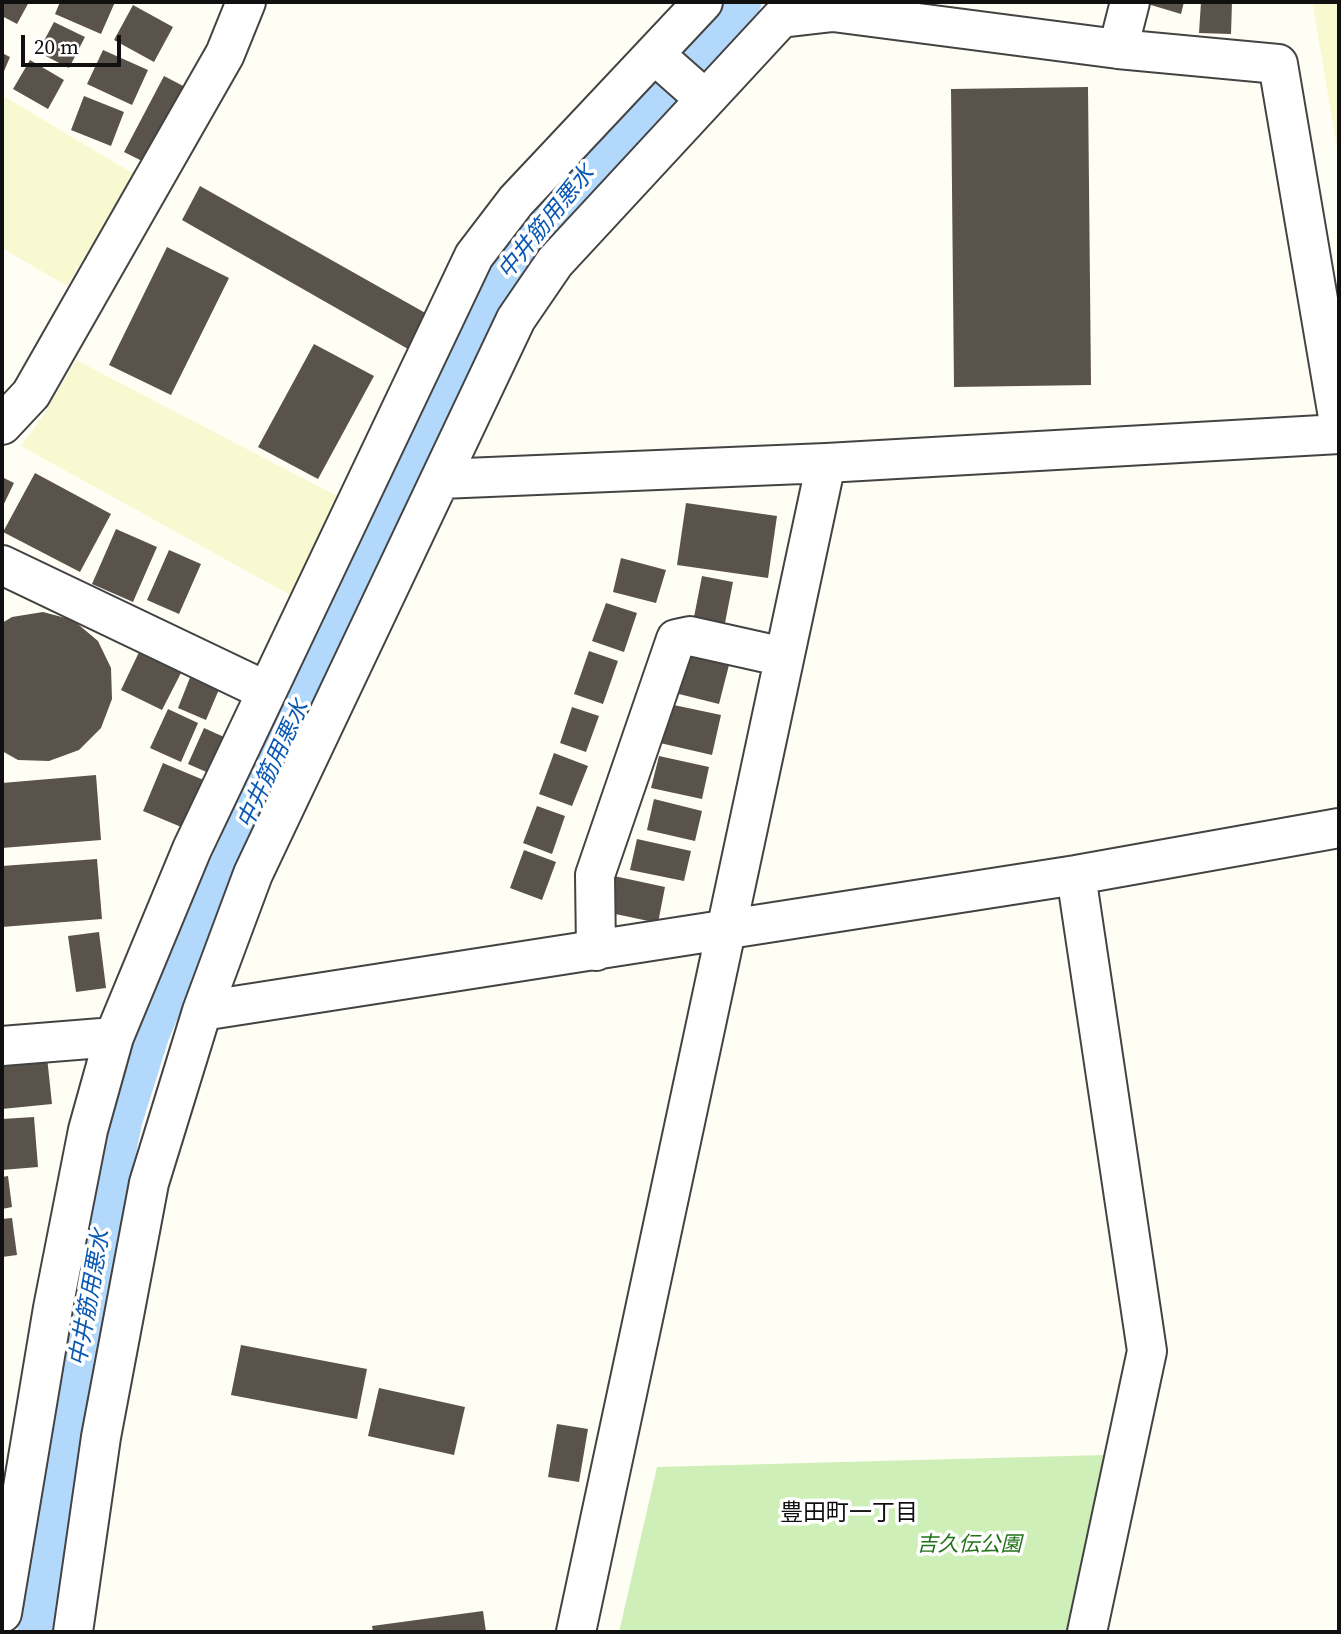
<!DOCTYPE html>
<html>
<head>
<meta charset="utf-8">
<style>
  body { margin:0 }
  #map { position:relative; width:1341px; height:1634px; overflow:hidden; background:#fffef4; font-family:"Source Serif 4",serif }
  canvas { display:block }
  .frame { position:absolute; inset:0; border:4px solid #101010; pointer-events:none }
  .scale { position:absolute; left:21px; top:35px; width:100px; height:32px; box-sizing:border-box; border:4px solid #101010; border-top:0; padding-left:9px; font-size:21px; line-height:24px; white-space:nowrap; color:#101010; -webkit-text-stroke:5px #fff; paint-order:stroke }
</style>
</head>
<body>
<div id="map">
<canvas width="1341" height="1634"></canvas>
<div class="frame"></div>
<div class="scale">20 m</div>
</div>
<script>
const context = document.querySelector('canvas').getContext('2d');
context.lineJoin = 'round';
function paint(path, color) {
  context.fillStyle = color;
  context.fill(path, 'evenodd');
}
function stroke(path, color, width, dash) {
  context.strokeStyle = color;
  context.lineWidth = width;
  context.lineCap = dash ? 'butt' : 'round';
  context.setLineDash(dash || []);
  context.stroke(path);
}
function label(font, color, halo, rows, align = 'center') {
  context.font = font + ' "Source Serif 4","Noto Sans JP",serif';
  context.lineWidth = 7;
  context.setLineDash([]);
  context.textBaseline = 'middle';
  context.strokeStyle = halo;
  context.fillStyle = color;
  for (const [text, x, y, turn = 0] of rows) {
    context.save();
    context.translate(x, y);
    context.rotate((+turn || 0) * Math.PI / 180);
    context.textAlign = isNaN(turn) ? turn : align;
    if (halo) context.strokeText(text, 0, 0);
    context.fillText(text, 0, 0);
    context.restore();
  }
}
paint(new Path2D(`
  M1312 2H1339V160L1323 65Z
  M2 95 134 174 67 286 2 248Z
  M76 360 337 496 290 595 21 446 43 416Z`), '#f8f9d0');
paint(new Path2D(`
  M1104 1455 1067 1632H619L657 1467Z`), '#cfefb8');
stroke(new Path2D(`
  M35 1632 97 1255 125 1120 152 1034 176 977 467 340 496 285 548 214 744 2`), '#b2d9fc', 35);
paint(new Path2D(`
  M2 2H29L17 24 2 16Z
  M60 2H115L101 34 55 14Z
  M1141 2H1184L1181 14Z
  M1201 2H1232L1231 34 1199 33Z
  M133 5 173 27 154 62 114 40Z
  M54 22 85 37 69 68 38 52Z
  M103 50 148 70 132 105 87 84Z
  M2 53 10 57 2 76Z
  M30 60 64 80 48 109 13 89Z
  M164 76 189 89 148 164 124 152Z
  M1088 87 1091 385 954 387 951 89Z
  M84 96 124 112 111 146 71 130Z
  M200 186 429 315 408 349 182 220Z
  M167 247 229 278 171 395 109 365Z
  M314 344 374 376 318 479 258 447Z
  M35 473 111 514 80 572 3 532Z
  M2 477 14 483 2 508Z
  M686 503 777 516 768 578 677 565Z
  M116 529 157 547 133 602 92 584Z
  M169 550 201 564 179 614 147 600Z
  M621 558 666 570 656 603 613 592Z
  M702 576 733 582 725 623 694 617Z
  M606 603 637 613 624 652 592 641Z
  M43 612 73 620 98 641 111 668 112 699 101 728 79 750 49 761 18 760 2 751V623L12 617Z
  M140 650 182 671 162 710 121 690Z
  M589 651 618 661 603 704 574 694Z
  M685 654 729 665 719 704 675 693Z
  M191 675 220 687 206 720 178 708Z
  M669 704 721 715 712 755 660 743Z
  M572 707 599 716 586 752 560 743Z
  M168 709 198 723 181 762 150 748Z
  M204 728 233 741 218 777 188 764Z
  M554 753 588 766 572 806 539 794Z
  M659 756 709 767 702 799 651 788Z
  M163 763 206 781 186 829 143 811Z
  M96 775 101 840 2 848V783Z
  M654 799 702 811 695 841 647 830Z
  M537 806 565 816 552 854 523 843Z
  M637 839 691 851 684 881 630 870Z
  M524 850 556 862 542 900 510 888Z
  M97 859 102 919 2 927V866Z
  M614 876 665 887 658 923 606 912Z
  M99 932 106 988 76 992 68 936Z
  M47 1057 52 1104 2 1109V1062Z
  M34 1117 38 1167 2 1170V1119Z
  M8 1176 12 1207 2 1209V1177Z
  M12 1218 17 1255 2 1257V1219Z
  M241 1345 367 1369 357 1419 231 1395Z
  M379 1388 465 1407 454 1455 368 1436Z
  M557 1424 588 1429 579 1482 548 1477Z
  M483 1611 486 1632H373L372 1626Z`), '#5a534b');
const minor = new Path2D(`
  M1118 49 1130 2
  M654 54 705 99
  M2 425 31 394 225 54 246 2
  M441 479 826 463 1339 434
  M2 565 266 691
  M1076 875 1147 1351 1087 1632
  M596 951 595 875 676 639 690 636 784 657
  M202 1011 1076 875 1339 828
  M2 1046 114 1037
  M2 1613 53 1308 88 1130 114 1037 192 849 474 256 516 201 703 2
  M73 1632 101 1437 149 1183 202 1011 253 874 516 319 555 262 781 18 833 12 1118 49 1278 64 1339 423
  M576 1632 826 463`);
stroke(minor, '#434343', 42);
stroke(minor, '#fff', 38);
label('italic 21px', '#227118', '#fff', [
  ["吉久伝公園",969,1546]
]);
label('italic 23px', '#0a58b2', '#fff', [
  ["中井筋用悪水",547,223,-51],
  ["中井筋用悪水",274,765,-65],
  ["中井筋用悪水",91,1298,-80]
]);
label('23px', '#101010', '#fff', [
  ["豊田町一丁目",849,1514]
]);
</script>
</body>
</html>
